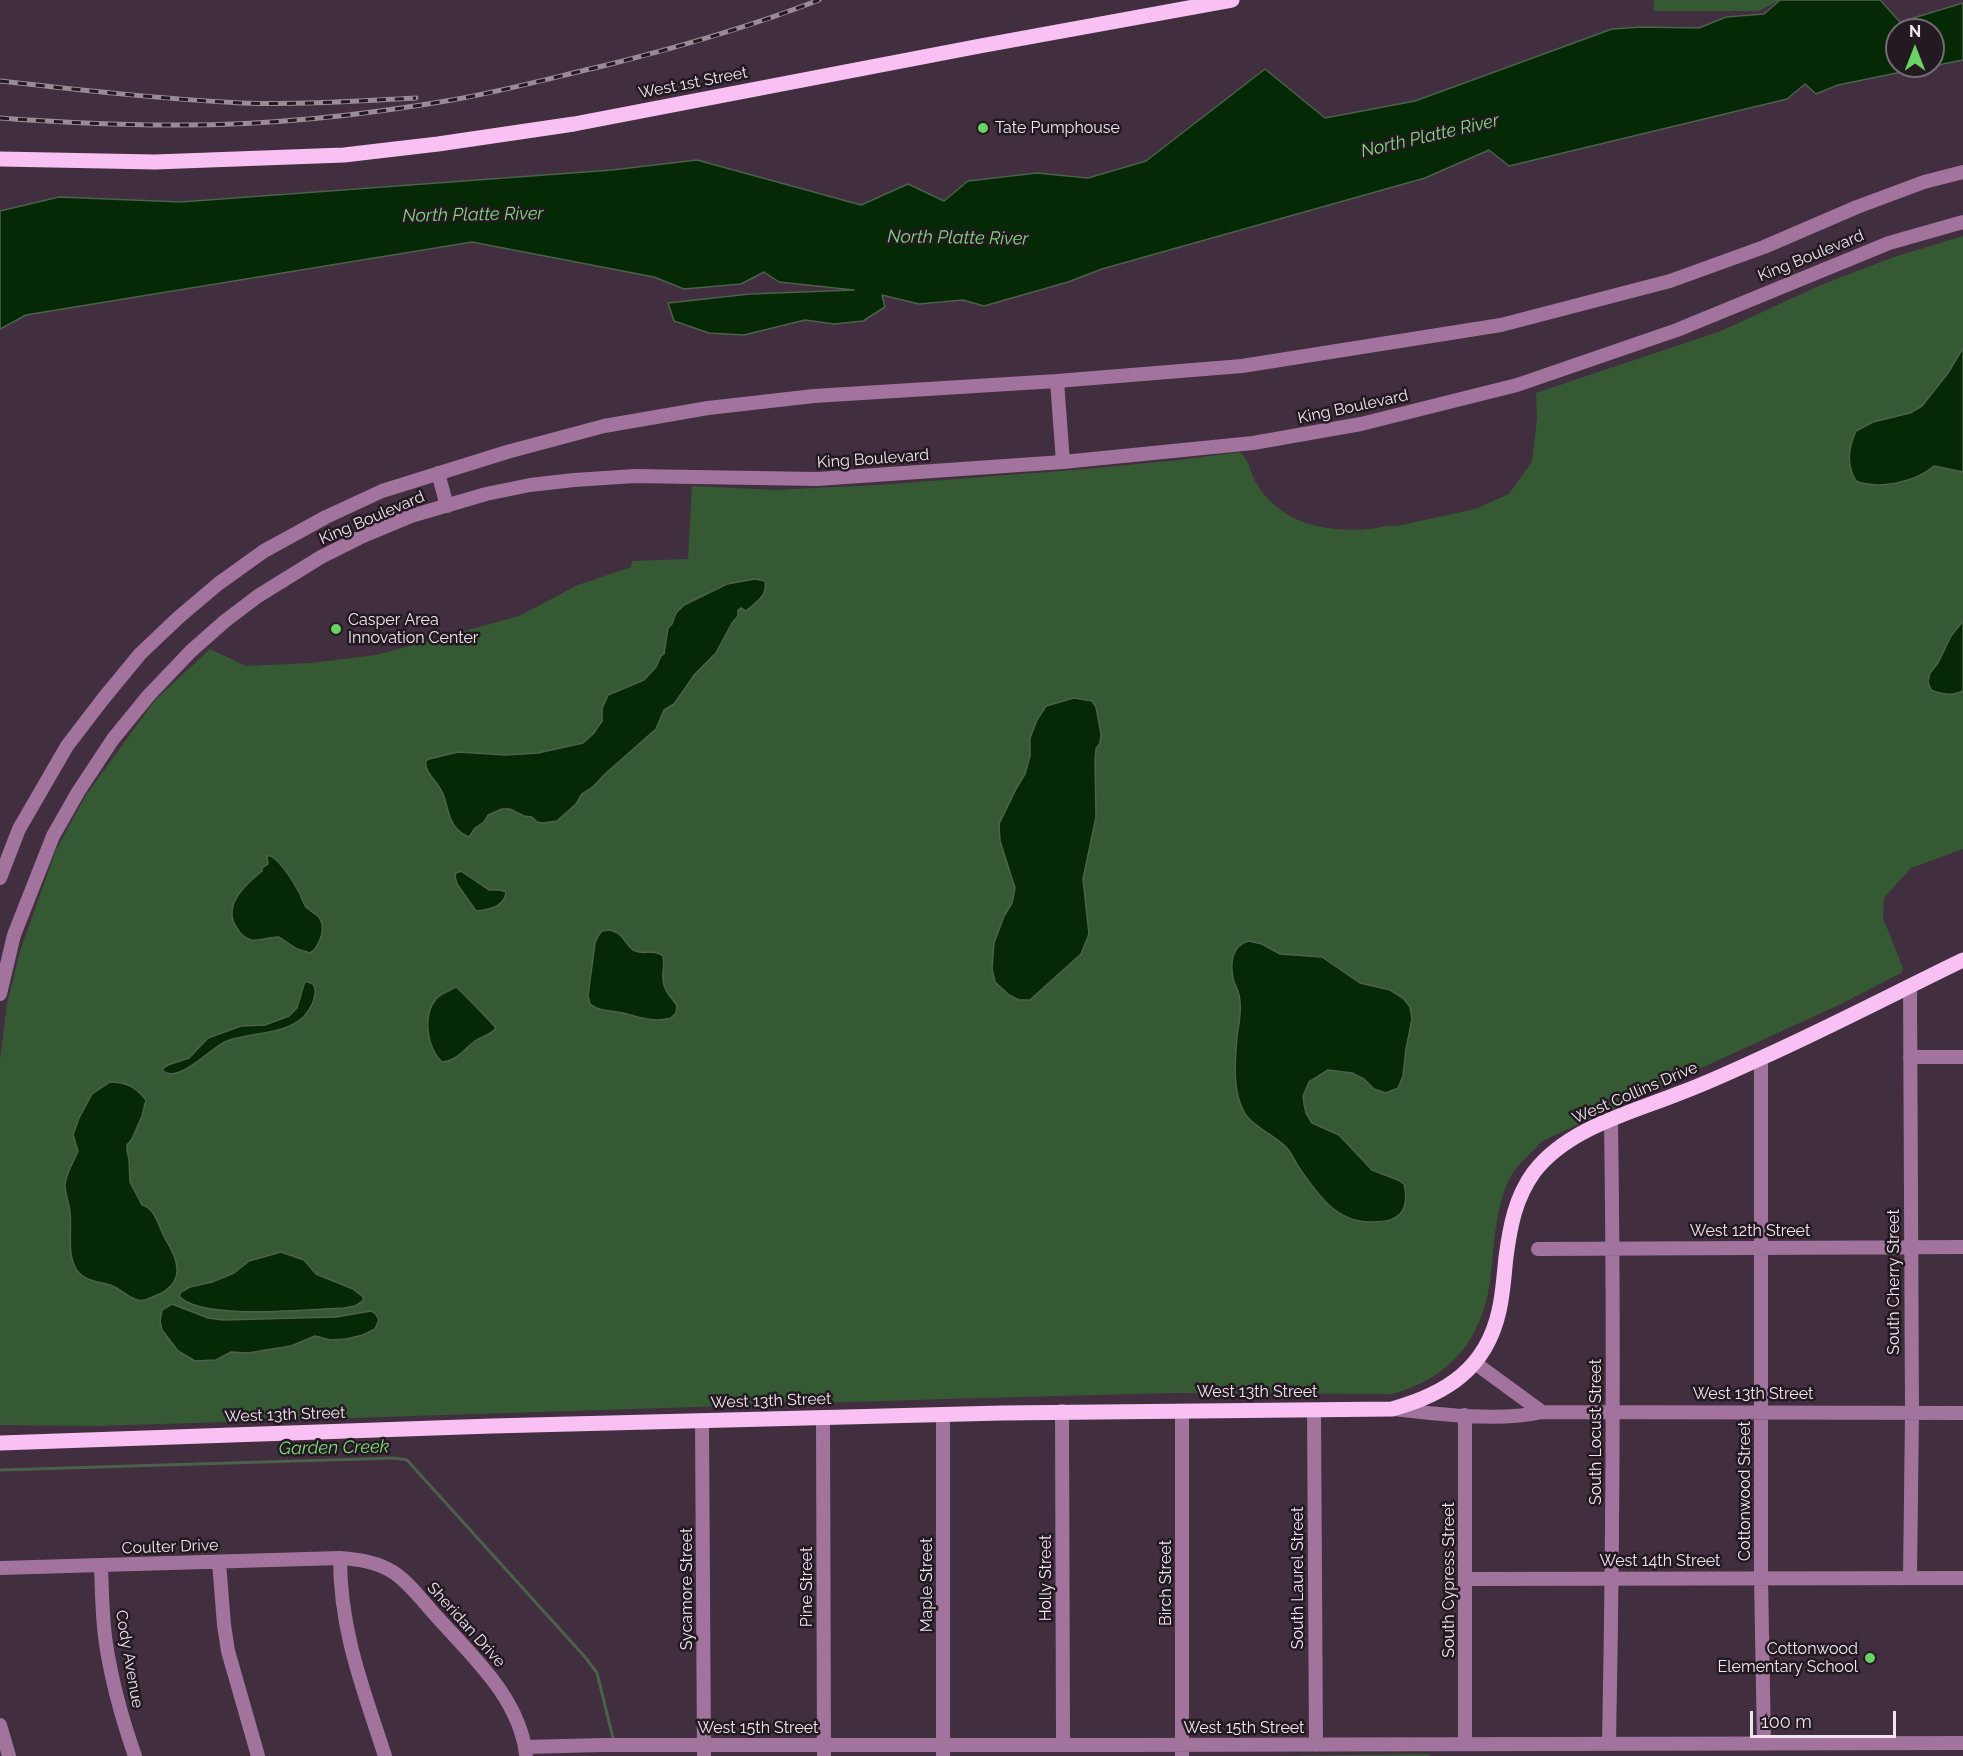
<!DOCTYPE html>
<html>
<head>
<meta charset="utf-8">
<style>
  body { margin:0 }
  #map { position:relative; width:1963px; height:1756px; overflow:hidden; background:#412e3f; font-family:Raleway,sans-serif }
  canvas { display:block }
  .north { position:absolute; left:1885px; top:18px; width:60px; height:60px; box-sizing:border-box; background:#221921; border:2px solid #756b74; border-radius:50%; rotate:0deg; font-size:16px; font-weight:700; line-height:24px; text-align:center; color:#f2e5f0 }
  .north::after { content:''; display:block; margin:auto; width:21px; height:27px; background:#6ad364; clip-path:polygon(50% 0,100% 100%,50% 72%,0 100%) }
  .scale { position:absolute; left:1750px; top:1711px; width:146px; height:27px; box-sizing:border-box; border:3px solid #f2e5f0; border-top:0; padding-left:8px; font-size:18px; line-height:21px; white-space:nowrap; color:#f2e5f0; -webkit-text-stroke:4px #221921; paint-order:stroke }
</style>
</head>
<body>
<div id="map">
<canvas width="1963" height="1756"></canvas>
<div class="north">N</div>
<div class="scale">100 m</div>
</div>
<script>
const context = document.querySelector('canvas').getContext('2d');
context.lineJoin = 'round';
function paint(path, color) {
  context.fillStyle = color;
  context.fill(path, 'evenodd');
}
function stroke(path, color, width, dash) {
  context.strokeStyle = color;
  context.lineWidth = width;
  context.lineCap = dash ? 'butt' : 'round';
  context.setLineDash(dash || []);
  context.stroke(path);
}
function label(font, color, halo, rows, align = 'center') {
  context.font = font + ' Raleway,sans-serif';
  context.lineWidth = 5;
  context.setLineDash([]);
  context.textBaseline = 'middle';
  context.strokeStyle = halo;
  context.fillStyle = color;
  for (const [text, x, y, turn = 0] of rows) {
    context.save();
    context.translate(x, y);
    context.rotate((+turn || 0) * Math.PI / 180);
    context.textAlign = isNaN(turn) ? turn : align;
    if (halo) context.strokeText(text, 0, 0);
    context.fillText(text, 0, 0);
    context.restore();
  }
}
paint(new Path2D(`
  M1654 0H1780L1758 11H1654Z
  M1963 236V849L1911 868 1884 898 1883 918 1903 968 1901 973 1841 1004 1542 1141C1532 1152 1518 1164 1511 1176 1492 1212 1495 1255 1488 1293 1477 1347 1444 1380 1392 1394L1171 1393 946 1399 99 1426 0 1425V1060L7 1004 20 951 56 850 86 795 155 700 210 649 246 666 311 663 376 655 519 616 578 585 631 567 632 561 688 559 692 486 775 490 878 485 1086 469 1180 460 1239 452C1248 457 1250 470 1254 479 1261 493 1272 504 1285 513 1310 529 1341 531 1370 529 1379 528 1389 524 1397 526L1475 509 1509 494 1532 462 1537 418 1536 393 1721 331 1821 285 1894 257Z
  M1430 1754 1428 1756H1269Z`), '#355a33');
const water = new Path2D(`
  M1780 0H1880L1900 22 1963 3V60L1933 66V30H1897V66H1931L1838 85 1816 94 1805 84 1787 99 1509 166 1489 150 1425 178 1102 269 1068 282 984 306 963 300 919 304 882 295 885 307 863 321 834 324 805 320 744 335 709 333 674 321 668 303 750 294 854 290 779 282 764 272 741 284 684 289 654 277 472 242 26 315 0 329V211L59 197 181 202 612 170 697 160 861 205 908 184 944 201 968 181 1037 173 1088 178 1146 161 1265 69 1325 118 1415 101 1612 29 1641 27 1699 28 1726 17 1764 14Z
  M1963 348V472L1934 466C1916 482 1878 490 1856 481 1846 465 1848 448 1856 431L1873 422 1910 413 1922 406 1948 373Z
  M755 579 765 581C768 595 757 602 746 611L741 608 738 610V616L732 623 716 653 695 674 674 704 664 710 656 729 605 774 593 787 582 794 576 804 557 821 543 823 537 822 532 817 524 816 510 809H502L488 815 484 822 475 828 469 837C465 835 461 833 457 829 447 819 448 802 441 790 436 780 424 772 426 761L429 759 458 752 505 755 538 753 583 743 593 734 602 721V709L608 695 644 680 656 667 661 656 664 654 668 628 672 624 676 613 684 605 727 584Z
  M1963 621V691C1952 696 1942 695 1931 690L1928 682 1930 673 1938 663 1951 636Z
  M1074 698 1092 701 1096 707 1101 734 1100 743 1096 749 1095 760 1096 817 1083 879 1089 934 1081 954 1030 1000H1019L1009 995 995 982 992 969 994 943 1004 916 1012 903 1015 888 1000 841 999 824 1016 789 1025 774 1030 756V738L1037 720 1046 706Z
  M267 856H271C283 864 293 881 300 894 302 898 303 903 306 907 312 913 320 914 322 924 324 933 318 949 310 953L297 949 279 937C270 936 261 942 251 940 245 938 240 934 237 928 221 906 246 884 262 871V868L268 864Z
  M461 871 489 890H500L506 892C505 906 488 910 476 911L457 884 455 876 456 873Z
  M610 930C625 934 624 943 633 950 643 956 653 948 663 956 665 965 662 971 663 980 664 992 672 997 677 1006L676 1013 671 1018C652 1023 640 1017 623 1013 611 1010 600 1012 590 1004L588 996 595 943 598 936 602 931Z
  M1249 941 1262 944 1280 954 1322 957 1360 983 1390 990 1403 998 1410 1007 1412 1019 1406 1049 1403 1076 1398 1088 1386 1093 1374 1089 1364 1079 1352 1073 1328 1070 1309 1082 1303 1096 1304 1104 1306 1113 1312 1123 1339 1135 1372 1170 1398 1180 1404 1184C1407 1195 1407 1211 1396 1217 1389 1222 1378 1222 1370 1222 1335 1222 1316 1192 1298 1166 1294 1159 1291 1152 1286 1147 1275 1136 1252 1126 1244 1112 1232 1090 1235 1061 1237 1036 1239 1023 1242 1009 1239 995 1238 989 1234 984 1233 978 1230 963 1232 945 1249 941Z
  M306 981 313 984C317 991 315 995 313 1002 300 1037 256 1030 227 1041 211 1047 180 1084 163 1071V1068L168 1065 189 1058 208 1038 241 1026 265 1025 289 1016 297 1008 304 984Z
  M456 987C459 989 493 1024 496 1028 491 1035 482 1036 475 1041 464 1049 457 1061 442 1062 427 1048 422 1016 436 999 441 993 450 991 456 987Z
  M110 1082C126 1082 136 1087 146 1100L142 1116 132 1139 127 1145V1151L129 1159 130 1182 142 1205C156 1208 159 1229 166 1240 180 1262 185 1284 155 1296 150 1298 145 1302 138 1300 128 1298 120 1288 110 1285 97 1281 82 1281 75 1267 67 1251 72 1229 70 1212 69 1203 65 1194 65 1185 66 1172 74 1162 78 1151L73 1135 79 1118 92 1094Z
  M281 1252 304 1260 316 1274 353 1289 363 1297V1301L355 1306 344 1308C310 1309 200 1321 179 1296L181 1292 190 1287 212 1282 234 1273 249 1261Z
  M172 1304 208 1318 223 1320 336 1317 371 1311 375 1313 379 1320 375 1329 363 1335 346 1339 330 1340 315 1336 291 1346 248 1353 231 1352 216 1360 195 1361 178 1351 162 1330 160 1322 162 1310Z`);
paint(water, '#052905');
stroke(water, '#4c614c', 1.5);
stroke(new Path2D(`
  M0 1470 394 1458 407 1460 585 1657 597 1673 614 1742`), '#4c614c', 3);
stroke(new Path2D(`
  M1057 381 1063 462
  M438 473 447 506
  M0 878 19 829 67 746 103 699 140 654 179 617 218 584 264 551 326 517 382 491 507 452 604 426 708 408 814 396 1057 381 1242 366 1501 325 1670 281 1764 247 1857 207 1924 182 1963 172
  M0 994 14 935 53 836 78 792 113 739 149 695 191 651 225 621 258 596 321 557 363 536 411 516 486 494 530 485 574 480 635 476 817 479 1063 462 1253 443 1361 424 1517 385 1677 330 1889 243 1963 222
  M1910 1057H1963
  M1761 1058V1578L1764 1743
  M1538 1249 1963 1247
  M1475 1363 1542 1412
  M1393 1409C1437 1414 1499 1422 1542 1412L1963 1413
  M1314 1410 1316 1745
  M1062 1411 1063 1745
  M1182 1411V1756
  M943 1415V1756
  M1465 1415V1744
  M823 1418 824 1756
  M702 1422 704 1756
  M340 1558C340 1631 363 1688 385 1756
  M219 1562 224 1625 228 1651 258 1756
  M101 1565C102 1592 102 1618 106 1644 112 1683 122 1719 135 1756
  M0 1568 340 1558C359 1559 377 1562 393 1572 410 1583 424 1603 438 1618 473 1657 519 1698 526 1754
  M1910 1578 1912 1413 1910 986
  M1466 1579 1963 1578
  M0 1725 9 1756
  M1609 1744C1613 1536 1614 1328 1611 1120
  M525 1747 602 1745H1122L1963 1743`), '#a1739d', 14);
stroke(new Path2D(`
  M0 159 155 162 344 155 438 144 574 124 980 46 1232 0
  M0 1443 492 1426 1002 1413 1392 1409C1446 1394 1486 1369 1499 1311 1503 1294 1504 1275 1506 1257 1510 1227 1515 1198 1534 1172 1568 1128 1630 1113 1680 1093 1707 1083 1733 1071 1759 1059 1828 1028 1895 993 1963 960`), '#f9c0f3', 15);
const rail = new Path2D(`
  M0 81C80 90 161 99 242 103 300 105 358 101 416 98
  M0 118C56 122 112 125 168 125 263 126 359 116 452 100 504 91 555 77 607 65 679 47 750 27 819 0`);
stroke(rail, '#9b8b99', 5);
stroke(rail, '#221921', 3, [9]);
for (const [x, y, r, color] of [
  [983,128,6,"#6ad364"],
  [336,629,6,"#6ad364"],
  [1870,1658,6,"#6ad364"]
]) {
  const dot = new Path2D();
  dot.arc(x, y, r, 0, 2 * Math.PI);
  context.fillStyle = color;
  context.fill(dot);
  stroke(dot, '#221921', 2);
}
label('16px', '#f2e5f0', '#221921', [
  ["West 1st Street",693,83,-11],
  ["King Boulevard",1811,256,-22],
  ["King Boulevard",1353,407,-12],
  ["King Boulevard",873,459,-4],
  ["King Boulevard",372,518,-23],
  ["West Collins Drive",1635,1093,-23],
  ["West 12th Street",1750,1231],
  ["South Cherry Street",1894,1282,-90],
  ["West 13th Street",1257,1392],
  ["West 13th Street",1753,1394],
  ["West 13th Street",771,1401,-2],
  ["West 13th Street",285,1415,-2],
  ["South Locust Street",1596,1432,-90],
  ["Cottonwood Street",1745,1491,-90],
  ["Coulter Drive",170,1547,-2],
  ["West 14th Street",1660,1561],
  ["Holly Street",1046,1578,-90],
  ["South Laurel Street",1298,1578,-90],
  ["South Cypress Street",1449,1580,-90],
  ["Birch Street",1166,1583,-90],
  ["Maple Street",927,1585,-90],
  ["Pine Street",807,1587,-90],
  ["Sycamore Street",687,1589,-90],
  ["Sheridan Drive",466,1625,48],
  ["Cody Avenue",129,1659,80],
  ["West 15th Street",758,1728],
  ["West 15th Street",1244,1728]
]);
label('16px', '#f2e5f0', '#221921', [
  ["Tate Pumphouse",995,128],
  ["Casper Area",348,620],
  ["Innovation Center",348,638],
  ["Cottonwood",1858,1649,"right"],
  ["Elementary School",1858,1667,"right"]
], 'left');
label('italic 18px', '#81d87b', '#221921', [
  ["North Platte River",1430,136,-13],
  ["North Platte River",473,215,-1],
  ["North Platte River",958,238,1],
  ["Garden Creek",334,1448,-1]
]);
</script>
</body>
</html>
